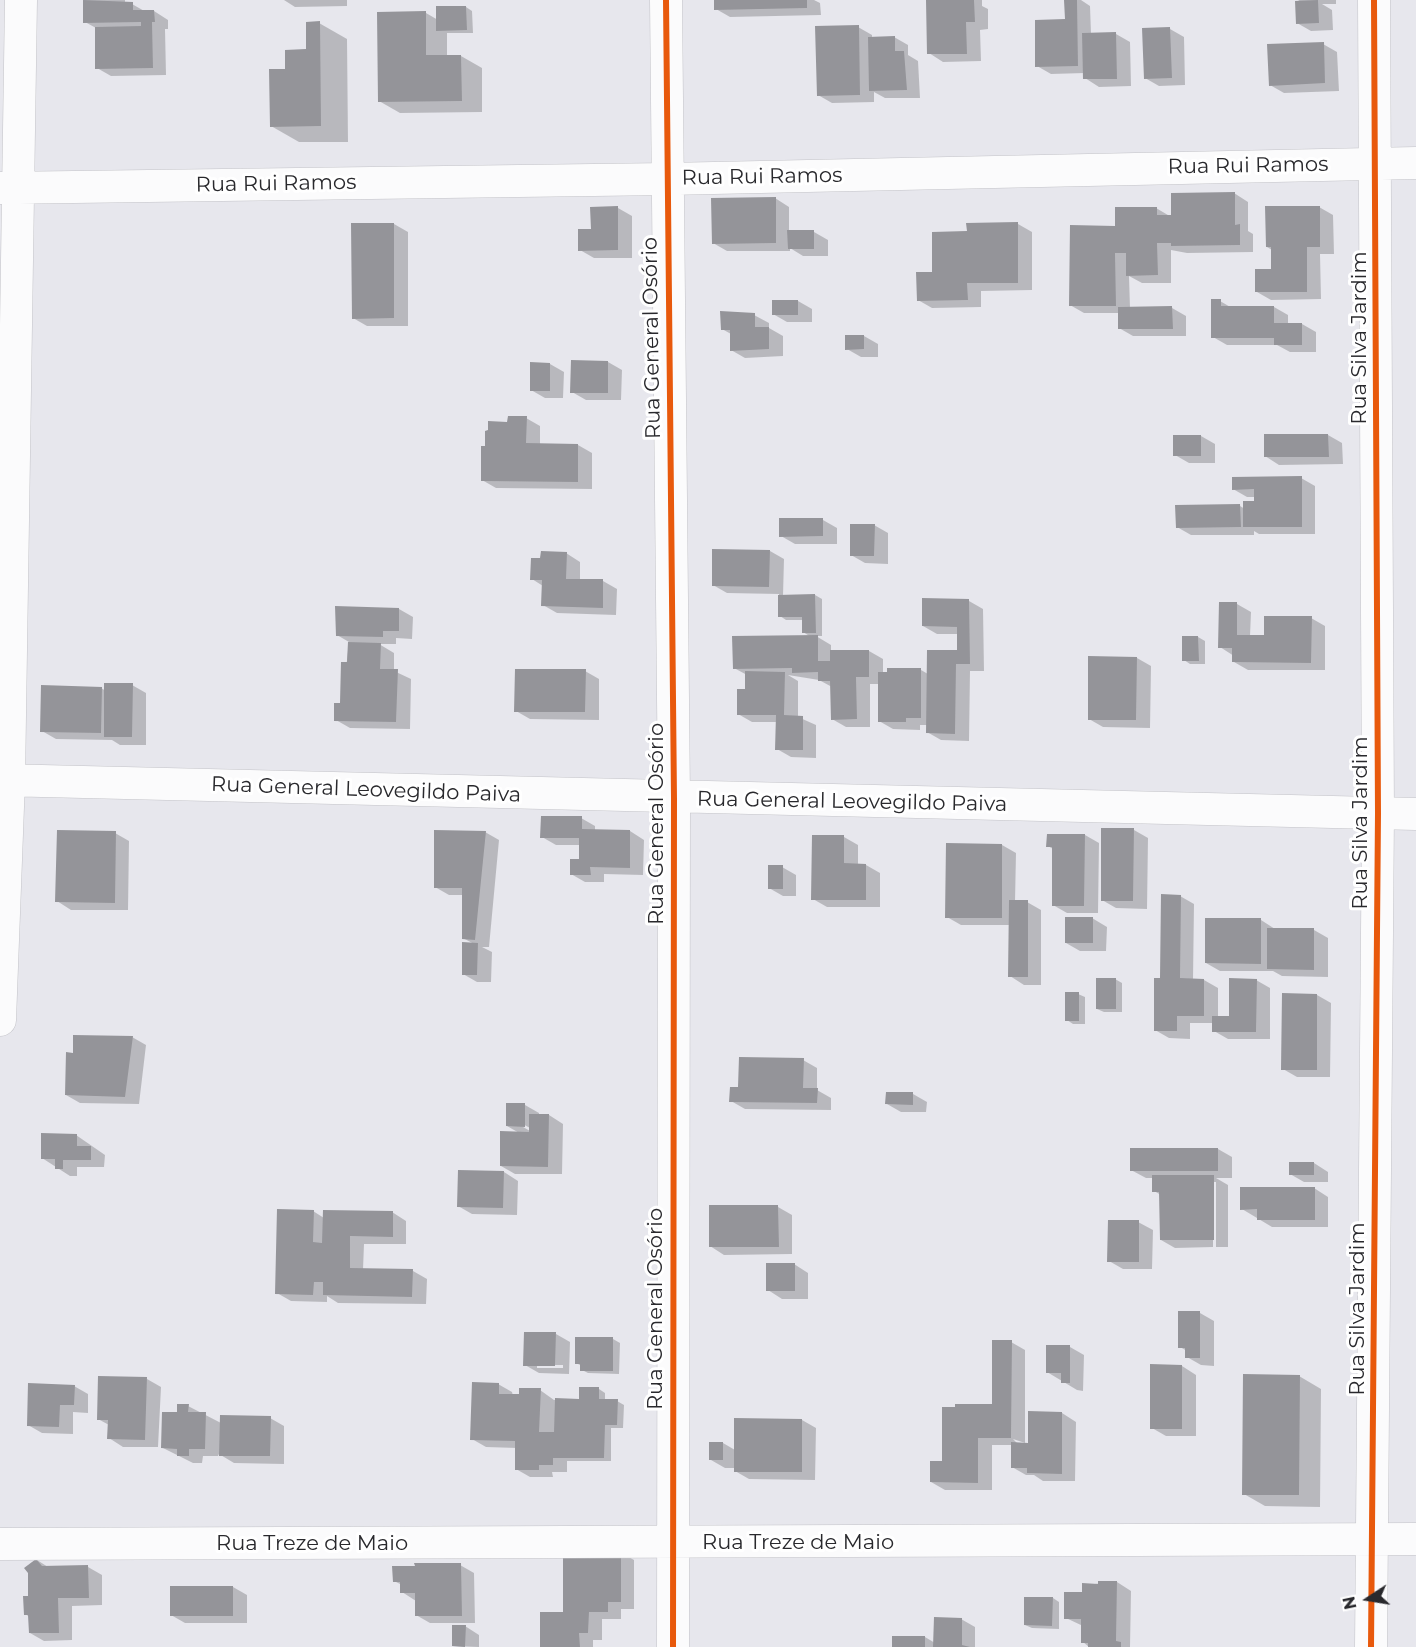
<!DOCTYPE html>
<html>
<head>
<meta charset="utf-8">
<style>
  body { margin:0 }
  #map { position:relative; width:1416px; height:1647px; overflow:hidden; background:#e7e7ed; font-family:Montserrat,sans-serif }
  canvas { display:block }
  .north { position:absolute; left:1338px; top:1569px; width:60px; height:60px; -webkit-text-stroke:4px #fff; paint-order:stroke; rotate:258deg; font-size:16px; font-weight:700; line-height:24px; text-align:center; color:#29292d }
  .north::after { content:''; display:block; margin:auto; width:21px; height:27px; background:#29292d; clip-path:polygon(50% 0,100% 100%,50% 72%,0 100%) }
</style>
</head>
<body>
<div id="map">
<canvas width="1416" height="1647"></canvas>
<div class="north">N</div>
</div>
<script>
const context = document.querySelector('canvas').getContext('2d');
context.lineJoin = 'round';
function paint(path, color) {
  context.fillStyle = color;
  context.fill(path, 'evenodd');
}
function stroke(path, color, width, dash) {
  context.strokeStyle = color;
  context.lineWidth = width;
  context.lineCap = dash ? 'butt' : 'round';
  context.setLineDash(dash || []);
  context.stroke(path);
}
function label(font, color, halo, rows, align = 'center') {
  context.font = font + ' Montserrat,sans-serif';
  context.lineWidth = 6;
  context.setLineDash([]);
  context.textBaseline = 'middle';
  context.strokeStyle = halo;
  context.fillStyle = color;
  for (const [text, x, y, turn = 0] of rows) {
    context.save();
    context.translate(x, y);
    context.rotate((+turn || 0) * Math.PI / 180);
    context.textAlign = isNaN(turn) ? turn : align;
    if (halo) context.strokeText(text, 0, 0);
    context.fillText(text, 0, 0);
    context.restore();
  }
}
paint(new Path2D(`
  M84 0H125V4H132L146 12 154 11 168 20V29H165L166 75 111 76 97 68 96 28 85 22Z
  M284 0H347V6L295 7Z
  M715 0H814L820 3 821 15 730 17 716 9Z
  M928 0H982V6L988 9V29L980 30 981 61 943 62 929 53Z
  M1066 0H1081L1090 6 1091 34H1116L1130 42 1131 86 1099 87 1085 78V73L1051 74 1037 66 1066 21Z
  M1298 0H1336V4H1322L1332 10 1333 30 1311 31 1297 23 1301 2Z
  M466 7 472 11 473 33H447V56H461L482 68V112L400 113 379 101 426 13 438 20Z
  M319 23 347 39 348 142H299L271 126 287 71 308 51Z
  M858 27 872 35V38L894 37 908 45V55L918 61 920 98H885L874 92V102L832 103 818 95Z
  M1170 29 1184 37 1185 85 1159 86 1145 78Z
  M1323 44 1337 52 1339 91 1284 93 1270 85Z
  M1234 193 1248 202V231L1253 234V252L1187 253 1171 250V283H1142L1129 276 1130 308H1172L1186 316V336H1133L1119 328V313H1084L1070 305 1117 227 1156 208 1173 218Z
  M775 198 789 207V232H814L828 240V256H803L790 248V251H727L713 243Z
  M1319 207 1333 215 1334 254H1320L1321 299 1271 300 1257 292 1273 270 1272 250 1267 247Z
  M618 208 632 216V258H594L580 250Z
  M394 224 408 232V326H367L353 318Z
  M1018 224 1032 232V290L981 291V307L932 308 918 300 934 274 968 233Z
  M798 301 812 309V322H787L773 314Z
  M1220 301 1232 308 1274 307 1288 315V324H1302L1316 332V352H1290L1277 345H1227L1213 337Z
  M754 315 769 323V328L783 336V356L745 358 731 350V334L722 329Z
  M864 336 878 344V357H861L847 349Z
  M608 362 622 370 621 400H586L572 392Z
  M550 364 564 372 563 398H545L531 390Z
  M526 418 540 426V445H578L592 453V489L496 488 482 480 509 423Z
  M1328 435 1342 443 1343 464 1279 465 1265 456Z
  M1201 436 1215 444V463H1189L1175 455Z
  M1301 478 1315 486V534H1259L1254 531V535H1191L1177 527 1240 506 1245 509 1256 502 1255 497H1247L1233 489Z
  M823 520 837 528V544H795L781 536Z
  M874 525 888 533V564L865 563 851 555Z
  M770 551 784 559 783 596 815 595 822 599V636H816L831 645V652L869 651 883 659V674L921 670 928 674 958 651V634H937L923 626 969 601 983 609 984 671H970L969 741 941 740 927 732V725H920V730L893 729 879 721 880 684H870V727H846L832 719V687L819 680 788 675 798 681V717L816 725V758L791 757 777 749V722H752L738 714 747 691V675L734 668 811 637 803 632V620H786L780 616 779 594 727 593 713 585Z
  M566 553 580 562V580L603 581 617 589 616 615 557 613 543 605V586L532 579 542 559Z
  M1237 604 1251 612 1250 636 1266 637 1311 618 1325 626V670H1248L1234 662V656L1220 647Z
  M399 609 413 617 412 639 396 638V644H379L394 653V671L411 679 410 729 350 728 336 720 342 705 349 642 337 635Z
  M1184 637H1198L1205 641V664H1190L1184 660Z
  M1137 658 1151 666 1150 728 1103 727 1089 719Z
  M585 671 599 679V720L530 719 516 711Z
  M132 685 146 693V745H120L112 740 56 739 42 731 101 688 106 691Z
  M581 818 595 826V831H630L644 840 643 875 604 874V882H585L571 874 580 860V845H556L542 837Z
  M1134 830 1148 838 1147 909 1116 908 1102 900Z
  M485 832 499 840 489 947H482L492 952 491 982H477L463 974 474 944 463 938 464 895H449L435 887Z
  M115 833 129 841 128 910H71L57 901Z
  M1085 835 1099 843 1098 913H1067L1053 905V849L1048 846Z
  M844 837 858 845V865H866L880 873V907H827L813 899Z
  M1002 845 1016 853 1015 902H1027L1041 910V985H1024L1010 976V925H961L947 917Z
  M782 867 796 875V896H783L769 888Z
  M1180 896 1194 904 1193 980H1204L1218 988V1017H1230L1256 980 1270 988V1039H1228L1214 1031 1213 1023H1190V1039L1169 1038 1155 1030 1162 980Z
  M1092 918 1107 927 1106 951H1080L1066 943Z
  M1261 920 1275 929 1314 930 1328 938V977L1282 976 1273 971H1220L1206 963Z
  M1115 979 1122 983V1012H1104L1097 1009Z
  M1078 994 1085 997V1024H1073L1067 1020Z
  M1317 995 1331 1003 1330 1077H1297L1283 1069Z
  M132 1037 146 1045 139 1104 80 1103 66 1095 74 1054Z
  M803 1060 817 1068V1090L831 1098V1110L745 1109 731 1101 740 1088Z
  M913 1094 927 1102 926 1112H901L887 1104Z
  M525 1105 539 1113V1116L549 1115 563 1124 562 1174H515L501 1166 521 1134 507 1126ZM519 1122 530 1128V1131L518 1124Z
  M76 1135 105 1155 104 1167H77V1176H70L42 1158Z
  M1218 1149 1232 1157V1178H1216L1228 1185V1247H1216V1182H1213V1247L1175 1248 1161 1240V1195L1154 1191V1178H1146L1131 1170Z
  M1314 1163 1328 1172V1182H1304L1290 1174Z
  M459 1171 504 1172 518 1181 517 1215 472 1214 458 1206Z
  M1314 1188 1328 1197V1227H1272L1242 1209Z
  M778 1207 792 1215V1254L724 1255 710 1246Z
  M313 1211 324 1218 392 1212 406 1221V1244H364L363 1270 413 1271 427 1279 426 1304 338 1303 327 1296V1302L291 1301 277 1293Z
  M1138 1222 1153 1230 1152 1269H1123L1109 1261Z
  M794 1264 808 1273V1299H782L768 1290Z
  M1180 1313H1200L1214 1321V1366L1201 1365 1187 1357V1351L1180 1347Z
  M556 1334 570 1342 569 1374 539 1373 525 1365ZM537 1365H563V1368H537Z
  M577 1338 613 1339 620 1343 619 1374 588 1373 582 1370V1366L576 1363Z
  M1011 1342 1025 1350V1443L1013 1439 1018 1444H1029L1062 1413 1076 1422 1075 1481H1043L1034 1475H1026L1012 1467 1013 1445H992V1490H945L931 1482 944 1462 993 1406Z
  M1070 1347 1084 1355 1083 1391 1077 1390 1047 1372Z
  M1182 1366 1196 1375V1436H1166L1152 1428Z
  M1299 1376 1321 1389 1320 1507 1265 1506 1244 1494Z
  M147 1379 161 1387 158 1447H123L109 1438V1425L98 1419Z
  M498 1384 512 1392 513 1396 540 1390 554 1400H581L599 1389 605 1393V1401H617L624 1405 623 1428H611V1461H567V1472H552L553 1477H530L516 1469 517 1448 486 1447 472 1439Z
  M74 1386 88 1394V1413L73 1412V1434L42 1433 28 1425Z
  M188 1406 221 1423 270 1418 284 1426V1464L234 1463 219 1454 218 1456H203L202 1463H193L163 1448 178 1413Z
  M735 1420H802L816 1428 815 1480 749 1479 735 1471V1468H725L711 1460 723 1443 735 1450Z
  M620 1552 634 1560V1609H621V1619H602V1640H593V1647H542L565 1613Z
  M37 1560 48 1567H88L102 1575V1605L72 1606V1640L44 1641 30 1633V1617L25 1614Z
  M460 1565 474 1573 475 1623H430L416 1615V1601L402 1592V1585L394 1581Z
  M1117 1582 1131 1591 1130 1647H1089L1083 1642V1626L1066 1618 1083 1594V1585Z
  M233 1587 247 1595V1623H185L171 1615Z
  M1053 1598 1059 1602V1629L1032 1628 1025 1625Z
  M961 1619 975 1627V1647H894V1637H925L935 1643Z
  M465 1626 479 1635V1647L453 1646Z`), '#0003');
paint(new Path2D(`
  M83 0 133 2V10H154L155 22H152L153 68 95 69V27L141 26V22L83 23Z
  M714 0H807V8L714 10Z
  M926 0H974L975 22H966L967 54H927Z
  M1064 0H1077L1078 66 1035 67V20L1065 19Z
  M1318 0 1319 23 1296 24 1295 1Z
  M436 6H466L467 30 436 31Z
  M426 11V55H461L462 101 378 102 377 12Z
  M320 21 321 126 270 127 269 69H285V50L306 49V22Z
  M859 25 860 95 817 96 815 26Z
  M1170 27 1172 78 1144 79 1142 28Z
  M1116 32 1117 79H1083L1082 33Z
  M895 36V51H904L907 90 869 91 868 37Z
  M1324 42 1325 83 1269 86 1267 44Z
  M1235 192V225L1240 224V245L1171 246V243H1157L1158 275 1126 276V253H1115L1116 306H1069L1070 225 1115 226V207H1157V215H1171V193Z
  M776 197V243L712 244 711 198Z
  M618 206V250L578 251V229H591L590 207Z
  M1265 206H1320V247H1307V292H1255V269H1271V247H1266Z
  M1018 222V283H967L968 300 917 301 916 272H932V232L967 231 966 223Z
  M351 223H394V318L352 319Z
  M787 230H814V249H788Z
  M1211 299H1221V306H1274V323H1302V345H1274V338H1211Z
  M772 300H798V315H772Z
  M1172 306 1173 329H1118V307Z
  M720 311 755 313V327H769V349L730 351V330H721Z
  M845 335H864V349L845 350Z
  M571 360 608 361V393H570Z
  M530 362 550 363V391H530Z
  M508 416H527L526 443 578 444V482L481 481V446H485V431L488 430V421L507 422Z
  M1264 434H1328L1329 457H1264Z
  M1173 435H1201V456H1173Z
  M1302 476V527H1243V501H1254V489L1232 490V477Z
  M1240 504 1241 527 1176 528 1175 505Z
  M779 518H823V536L779 537Z
  M850 524H875L874 556H850Z
  M712 549 770 550 769 587 712 586Z
  M541 551 567 552 566 579H603V608L541 606 542 580H530L531 558H540Z
  M815 594 816 633H802V617H778V595Z
  M922 598 969 599 970 664H956L955 734 926 733 927 650H957V627L922 626Z
  M1219 602H1237V635H1264V616H1312L1311 663 1232 662V648H1218Z
  M335 606 399 608V631H383V637L336 636Z
  M818 635V661H830V650H869V677H856L857 719 831 720 830 681H818V672L792 673V668L733 669 732 636Z
  M1182 636H1198L1199 661H1182Z
  M348 642 381 643 380 669H398L396 722 334 721V703H340L341 662H347Z
  M1088 656 1137 657 1136 720H1088Z
  M887 668H921V718H906V722H878V672H887Z
  M515 669H586L585 712H514Z
  M745 671 785 672 784 715 803 716V750H775L776 715H737V689H745Z
  M104 683H133L132 737H104Z
  M41 685 102 687 101 733 40 732Z
  M541 816H582V829L630 830V868L590 867 591 875H570V859H579V838H540Z
  M1101 828H1134L1133 901H1101Z
  M57 830 116 831 115 903 55 902Z
  M434 830 486 831 475 940 462 939V888H434Z
  M1047 834H1085L1084 906H1052V847H1046Z
  M812 835H844V863L866 864V900H811Z
  M946 843 1002 844V918H945Z
  M768 865H783V889H768Z
  M1161 894 1181 895 1180 978 1204 979V1016H1177V1031H1154V978H1160Z
  M1009 900H1028V977H1008Z
  M1065 917H1093V943H1065Z
  M1205 918H1261V964L1205 963Z
  M1267 928H1314V970L1267 969Z
  M462 942 478 943 477 975H462Z
  M1096 978H1116V1009H1096Z
  M1229 978 1257 979 1256 1032H1212V1016H1229Z
  M1065 992H1079V1021H1065Z
  M1282 993 1317 994V1070H1281Z
  M73 1035 133 1036 125 1097 65 1095 66 1052 73 1053Z
  M739 1057 804 1058 803 1088H818L817 1103 729 1102 730 1087H738Z
  M886 1092H913V1105L885 1104Z
  M506 1103H525V1127L506 1126Z
  M529 1114H549L548 1167 500 1166V1131L529 1132Z
  M41 1133 77 1134V1146H91V1160H63V1169H55V1159H41Z
  M1130 1148H1218V1171H1130Z
  M1289 1162H1314V1175H1289Z
  M458 1170 504 1171 503 1208 457 1207Z
  M1152 1175H1214V1240H1160L1159 1192H1152Z
  M1240 1187H1315V1220H1257V1209L1240 1210Z
  M709 1205H778L779 1247H709Z
  M277 1209 314 1210 313 1242 322 1243 323 1210 393 1211V1237L350 1236V1268L413 1269 412 1297 323 1295V1282H314L313 1295 275 1294Z
  M1108 1220H1139V1262H1107Z
  M766 1263H795V1291H766Z
  M1178 1311H1200V1358H1185V1348H1178Z
  M524 1332H556L555 1366H523Z
  M575 1337H613V1371H580V1364H575Z
  M992 1340H1012L1011 1438H978V1483L930 1482V1461H942V1407H955V1404H992Z
  M1046 1345H1070V1383H1061V1373H1046Z
  M1150 1364 1182 1365V1429H1150Z
  M1243 1374 1300 1375 1299 1495H1242Z
  M98 1376 147 1377 145 1440 107 1439 108 1420H97Z
  M472 1382 499 1383V1394H519V1388H541L539 1432H554L555 1398 579 1399V1387H599V1399H618L617 1425H605L604 1458H553V1465H539V1470H515V1441L470 1440Z
  M28 1383 75 1385 74 1405H60L59 1427 27 1426Z
  M177 1404H189L188 1412H206L205 1449H189V1456H177V1449L161 1448 162 1412H177Z
  M1028 1411 1062 1412V1474L1027 1473V1468H1011V1442L1028 1443Z
  M220 1415 271 1416 270 1456H219Z
  M734 1418 802 1419V1472H734Z
  M709 1442H723V1460H709Z
  M621 1550V1602H608V1612H589L588 1633H579L580 1647H540V1612H563V1551Z
  M36 1559 42 1566 88 1565 89 1598H58L59 1633H29L28 1615H24L23 1596H28V1573L24 1568Z
  M414 1563H461L462 1616H415V1593H400V1582H393L392 1566H415Z
  M1098 1581H1117L1116 1641 1121 1642V1647H1088V1643H1081V1619H1064V1592H1082V1583L1098 1584Z
  M170 1586H233V1616H170Z
  M1024 1597H1053L1052 1626 1024 1625Z
  M934 1617 962 1618V1645L970 1647H933Z
  M452 1625H466L465 1647 452 1646Z
  M892 1636H925V1647H892Z`), '#949499');
const minor = new Path2D(`
  M666 0 674 798 673 1647
  M0 188 667 179 1416 163
  M0 780 1416 814
  M0 1020 9 780 21 0
  M0 1544 1416 1539
  M1371 1647 1378 813 1374 0`);
stroke(minor, '#c3c3c8', 33);
stroke(minor, '#fbfbfc', 32);
stroke(new Path2D(`
  M666 0 674 798 673 1647
  M1371 1647 1378 813 1374 0`), '#e8590c', 6);
label('21px', '#29292d', '#fff', [
  ["Rua Rui Ramos",1248,166,-1],
  ["Rua Rui Ramos",762,177,-1],
  ["Rua Rui Ramos",276,184,-1],
  ["Rua General Osório",652,338,-91],
  ["Rua Silva Jardim",1360,338,-90],
  ["Rua General Leovegildo Paiva",366,790,2],
  ["Rua General Leovegildo Paiva",852,802,1],
  ["Rua Silva Jardim",1361,823,-90],
  ["Rua General Osório",657,824,-90],
  ["Rua General Osório",656,1309,-90],
  ["Rua Silva Jardim",1358,1309,-90],
  ["Rua Treze de Maio",798,1543],
  ["Rua Treze de Maio",312,1544]
]);
</script>
</body>
</html>
